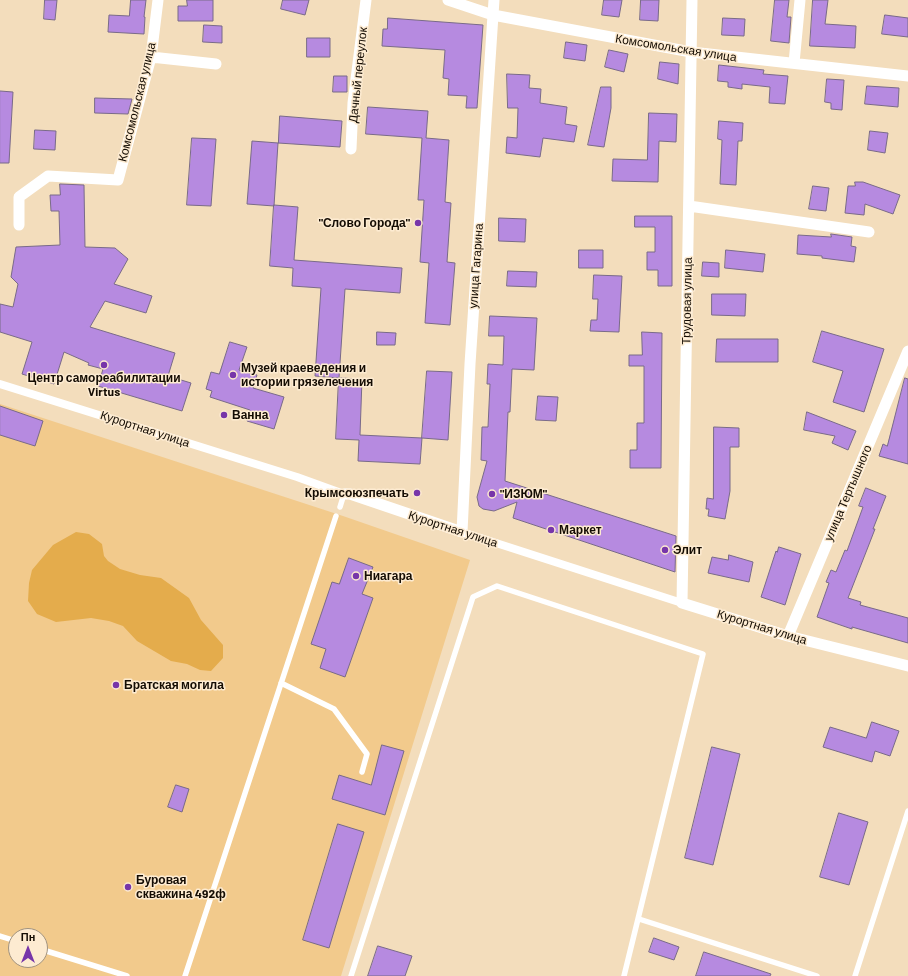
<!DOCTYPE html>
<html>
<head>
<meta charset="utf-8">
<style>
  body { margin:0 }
  #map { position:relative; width:908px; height:976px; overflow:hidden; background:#f3ddbc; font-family:Barlow,sans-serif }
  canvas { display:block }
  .north { position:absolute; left:8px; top:928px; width:40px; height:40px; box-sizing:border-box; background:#fdebd1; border:1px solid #a0927f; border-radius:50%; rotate:0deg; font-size:11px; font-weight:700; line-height:16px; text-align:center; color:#140c03 }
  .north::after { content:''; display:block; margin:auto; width:14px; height:18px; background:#7735a9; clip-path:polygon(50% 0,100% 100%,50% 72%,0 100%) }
</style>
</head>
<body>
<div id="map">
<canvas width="908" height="976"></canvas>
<div class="north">Пн</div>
</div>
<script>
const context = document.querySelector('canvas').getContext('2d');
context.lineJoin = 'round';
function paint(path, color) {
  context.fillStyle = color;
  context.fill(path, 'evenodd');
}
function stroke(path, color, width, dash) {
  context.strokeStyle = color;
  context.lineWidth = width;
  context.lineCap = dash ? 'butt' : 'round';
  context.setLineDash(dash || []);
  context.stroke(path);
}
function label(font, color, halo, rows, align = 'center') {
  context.font = font + ' Barlow,sans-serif';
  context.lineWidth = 3;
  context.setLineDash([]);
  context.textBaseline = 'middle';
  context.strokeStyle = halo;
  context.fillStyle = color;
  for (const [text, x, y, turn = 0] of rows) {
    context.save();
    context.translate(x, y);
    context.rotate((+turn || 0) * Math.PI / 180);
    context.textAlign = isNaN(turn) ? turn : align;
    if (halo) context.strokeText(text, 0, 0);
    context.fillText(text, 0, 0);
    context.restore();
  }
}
paint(new Path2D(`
  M0 404 343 516 470 560 341 976H0ZM16 936H40V960H16Z`), '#f2ca8c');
paint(new Path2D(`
  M76 532 89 534 102 544 104 556 108 561 120 569 140 575 161 578 189 598 201 620 223 645V658L211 671 200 670 187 664 171 661 137 641 123 626 109 621 91 618 56 622 37 614 28 601 29 583 32 570 53 545Z`), '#e4ac4c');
const building = new Path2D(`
  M45 0H57L55 20 44 19Z
  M131 0H146L144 17H145L144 34 108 32 109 15 129 16Z
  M187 0H213V21H178V6H187Z
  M283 0H309L305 15 281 9Z
  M604 0H622L619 17 602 15Z
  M641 0H659L658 21 640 20Z
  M775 0H789L787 17H791L789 43 771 41Z
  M813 0H828L825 24 856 26 855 48 810 46Z
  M885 15 908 18V37L882 34Z
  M388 18 483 25 477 108H466L467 96 448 95 449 79 443 78 445 50 382 46 383 29H387Z
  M723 18 745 19 744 36 722 35Z
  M204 25 222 26V43L203 42Z
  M307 38H330V57H307Z
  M566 42 587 45 585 61 564 58Z
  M609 50 628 54 624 72 605 67Z
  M660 62 679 64 678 84 658 79Z
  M719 65 764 70 763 74 788 76 785 104 769 103 770 87 742 84V89L728 87V82L718 81Z
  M507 74 530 75 529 88 541 89 540 103 567 107 565 124 577 126 574 142 543 138 540 157 506 153 507 137 517 138 518 108H508Z
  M334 76H347V92H333Z
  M827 79 844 80 842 110 831 109V103L825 102Z
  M867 86 899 88 898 107 865 104Z
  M601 87H611V108L604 147 588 145Z
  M0 91 13 92 9 163H0Z
  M95 98 132 99 128 114 95 113Z
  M368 107 428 111 426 138 449 140 445 202 451 203 447 262 455 263 450 325 425 323 429 263 420 262 424 200H418L422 138 366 134Z
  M649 113 677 114 676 142 659 141 658 182 612 181 613 159 647 160Z
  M280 116 342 121 340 147 278 143 274 206 247 204 252 141 278 143Z
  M719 121 743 123 742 141H738L736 185 720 184 722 140 718 139Z
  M35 130 56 131 55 150 34 149Z
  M870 131 888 133 885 153 868 150Z
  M192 138 216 139 211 206 187 205Z
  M855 182H863L900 195 893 214 865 204 864 215 845 213 848 186H855Z
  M60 184 84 185 85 247 115 248 128 259 114 284 152 296 146 313 105 301 90 327 175 353 168 376 191 383 182 411 98 386 103 369 88 365 89 363 64 352 54 384 22 374 32 342 0 332V304L13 307 18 284 11 277 16 247 60 245 59 211H51L50 195H60Z
  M813 186 829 188 826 211 809 209Z
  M274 205 298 207 294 260 402 268 400 293 345 289 339 378 315 376 321 288 292 286 293 268 270 266Z
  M635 216H672V286H658V270H647V252H655V227H635Z
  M499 218 526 219 525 242 499 241Z
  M831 234 852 237 851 246 856 247 854 262 822 258V256L797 254 798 235 831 237Z
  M579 250H603V268H579Z
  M726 250 765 254 763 272 725 268Z
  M703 262 719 263V277L702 276Z
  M508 271 537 272 536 287 507 286Z
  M594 275 622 276 619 332 590 331 591 320H597L598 299H593Z
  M712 294H746L745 316 712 315Z
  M490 316 537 318 534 370 512 369 510 412H508L505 481 676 536 675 572 513 518 517 502 494 511 483 509 479 506 477 497 487 461 481 460 482 427H488L490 384H487L488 364 503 365 504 336H489Z
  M822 331 884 349 864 412 833 402 843 371 813 362Z
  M377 332 396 333 395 345H377Z
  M642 332 662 333 661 468H630V450H637V423H644V366H629V355H642Z
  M717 339H778V362H716Z
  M230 342 247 347 239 370 257 375 253 388 284 397 274 429 247 421 250 410 210 397 212 391 206 389 211 372 219 374Z
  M427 371 452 372 448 440 422 438Z
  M339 378 362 379 360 435 422 438 420 464 358 461 359 440 336 439Z
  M905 378 908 379V464L879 456 883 444 887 446Z
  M538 396 558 397 556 421 536 420Z
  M0 406 43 421 35 446 0 435Z
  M807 412 856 431 848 450 832 443 835 436 804 430Z
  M714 427 739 428V447H730V491L725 519 708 516 709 509H706L707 498 713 499Z
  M866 488 886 496 873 529H875L868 547 848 598 861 602 860 605 908 618V643L852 627V629L817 617 829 583 826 582 831 570 836 572 845 550 847 551 863 507 859 506Z
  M779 547 801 554 785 605 761 597 776 551 777 552Z
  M729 555 753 562 749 582 708 573 712 557 728 560Z
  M349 558 373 567 362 594 373 598 345 677 320 668 326 649 311 644 332 582 339 584Z
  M872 722 899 731 890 756 875 751 872 762 823 747 830 727 866 738Z
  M382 745 404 751 385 815 332 799 339 775 371 785Z
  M712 747 740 754 713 865 685 858Z
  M176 785 189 789 182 812 168 807Z
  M839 813 868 822 849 885 820 877Z
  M338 824 364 832 329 948 303 940Z
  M654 938 679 947 674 960 649 952Z
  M378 946 412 956 405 976H368Z
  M704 952 771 974 770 976H696Z`);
paint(building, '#b68ae0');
stroke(building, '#796a88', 1);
stroke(new Path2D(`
  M340 507 344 494
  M281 683 334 709 367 754 362 772
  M639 919 817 976
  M0 936 16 941
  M40 949 127 976
  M185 976 336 516
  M351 976 473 597 497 586 703 654 624 976
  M855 976 908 811`), '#fff', 5.5);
stroke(new Path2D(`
  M0 384 297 477 344 494
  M462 532 682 603`), '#fff', 8);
stroke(new Path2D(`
  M448 0 493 15 691 52 908 76
  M692 0 682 603 788 636 908 666
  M151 57 216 64
  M794 63 800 0
  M351 149 353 103 366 0
  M689 206 869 232
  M19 225V197L48 176 118 180 151 57 158 0
  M344 494H350L462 532 470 364 494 0
  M788 636 908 351`), '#fff', 11);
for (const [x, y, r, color] of [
  [418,223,4,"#7735a9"],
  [104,365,4,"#7735a9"],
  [233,375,4,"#7735a9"],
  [224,415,4,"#7735a9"],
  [417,493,4,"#7735a9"],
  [492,494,4,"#7735a9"],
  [551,530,4,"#7735a9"],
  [665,550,4,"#7735a9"],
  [356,576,4,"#7735a9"],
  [116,685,4,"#7735a9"],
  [128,887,4,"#7735a9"]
]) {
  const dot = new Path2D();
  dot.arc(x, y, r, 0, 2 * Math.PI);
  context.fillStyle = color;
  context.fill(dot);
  stroke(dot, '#fdebd1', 1.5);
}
label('12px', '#140c03', '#fdebd1', [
  ["Комсомольская улица",676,48,9],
  ["Дачный переулок",358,75,-84],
  ["Комсомольская улица",137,102,-76],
  ["улица Гагарина",476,266,-86],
  ["Трудовая улица",687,301,-89],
  ["Курортная улица",145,429,18],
  ["улица Тертышного",848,493,-67],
  ["Курортная улица",453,529,18],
  ["Курортная улица",762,627,17]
]);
label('bold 12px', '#140c03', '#fdebd1', [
  ["\"Слово Города\"",410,223,"right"],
  ["Музей краеведения и",241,368],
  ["истории грязелечения",241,382],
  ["Центр самореабилитации",104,378,"center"],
  ["Virtus",104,392,"center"],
  ["Ванна",232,415],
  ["Крымсоюзпечать",409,493,"right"],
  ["\"ИЗЮМ\"",500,494],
  ["Маркет",559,530],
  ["Элит",673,550],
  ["Ниагара",364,576],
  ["Братская могила",124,685],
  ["Буровая",136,880],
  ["скважина 492ф",136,894]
], 'left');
</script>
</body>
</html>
